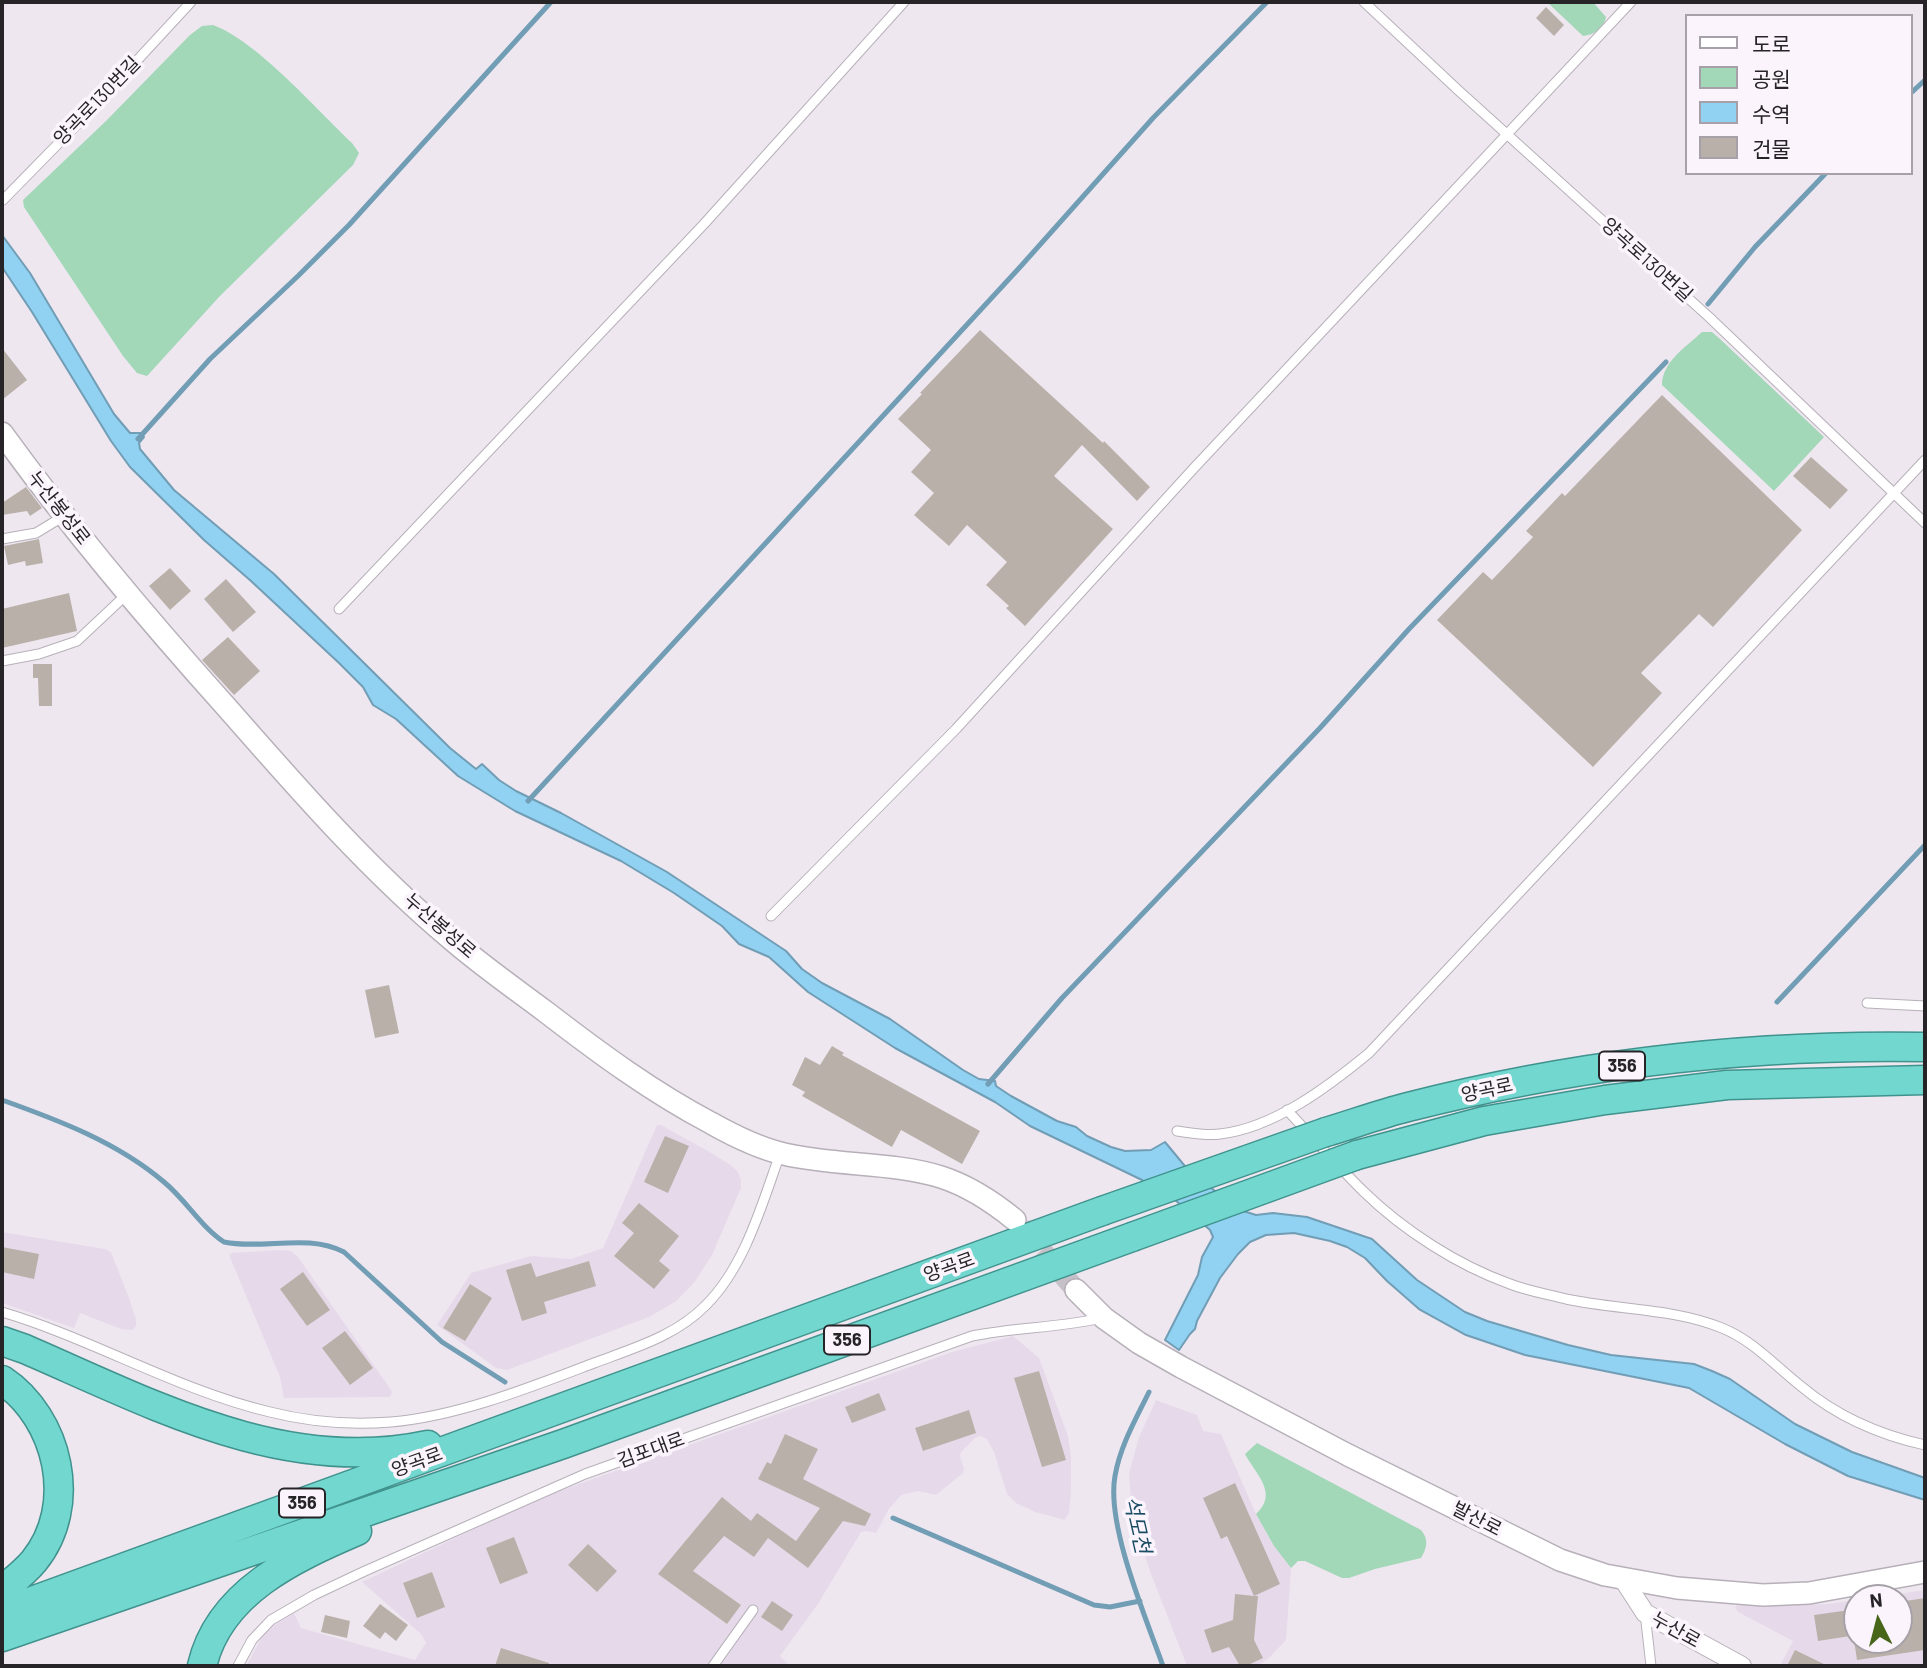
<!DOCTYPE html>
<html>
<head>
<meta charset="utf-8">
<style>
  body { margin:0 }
  #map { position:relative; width:1927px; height:1668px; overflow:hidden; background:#eee7f0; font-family:Barlow,"Noto Sans KR",sans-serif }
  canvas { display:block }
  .frame { position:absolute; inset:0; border:4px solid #272428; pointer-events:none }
  .legend { position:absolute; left:1685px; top:14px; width:228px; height:161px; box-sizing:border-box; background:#fbf4fd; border:2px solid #a6a1a8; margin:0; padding:9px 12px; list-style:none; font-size:21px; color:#272428 }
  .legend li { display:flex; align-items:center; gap:14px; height:35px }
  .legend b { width:35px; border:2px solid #a6a1a8 }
  .north { position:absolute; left:1843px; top:1584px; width:70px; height:70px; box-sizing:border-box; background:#fbf4fd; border:2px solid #a6a1a8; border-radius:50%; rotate:354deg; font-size:19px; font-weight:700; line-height:28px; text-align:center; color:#272428 }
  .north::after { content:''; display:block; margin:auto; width:24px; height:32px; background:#48661a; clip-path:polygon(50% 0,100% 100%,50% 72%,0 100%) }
</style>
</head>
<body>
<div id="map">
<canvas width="1927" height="1668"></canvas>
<div class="frame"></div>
<ul class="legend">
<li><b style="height:9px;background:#fff"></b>도로</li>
<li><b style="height:19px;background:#a2d7b8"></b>공원</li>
<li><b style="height:19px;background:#91d1f1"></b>수역</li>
<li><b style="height:19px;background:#b9b1a9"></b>건물</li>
</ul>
<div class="north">N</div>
</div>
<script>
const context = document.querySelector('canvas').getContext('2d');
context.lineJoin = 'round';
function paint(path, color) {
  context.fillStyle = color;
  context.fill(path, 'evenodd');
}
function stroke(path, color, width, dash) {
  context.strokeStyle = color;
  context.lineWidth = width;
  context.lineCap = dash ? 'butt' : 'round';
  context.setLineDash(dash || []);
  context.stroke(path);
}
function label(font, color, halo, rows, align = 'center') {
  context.font = font + ' Barlow,"Noto Sans KR",sans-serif';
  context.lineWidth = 7;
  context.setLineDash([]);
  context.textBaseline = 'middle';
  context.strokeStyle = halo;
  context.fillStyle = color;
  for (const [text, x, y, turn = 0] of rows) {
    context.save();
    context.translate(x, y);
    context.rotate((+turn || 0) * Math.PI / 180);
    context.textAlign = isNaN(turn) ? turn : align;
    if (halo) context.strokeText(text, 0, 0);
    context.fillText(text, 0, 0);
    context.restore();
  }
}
paint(new Path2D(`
  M657 1125H661L715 1155 732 1166 738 1172 741 1180V1188L712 1255 694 1283 675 1302 649 1317 507 1370 496 1368 437 1325 471 1273 531 1256 571 1259 603 1248Z
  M2 1232 105 1249 111 1252 129 1298 136 1319V1326L132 1330 121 1329 80 1313 74 1328 2 1303Z
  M278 1250 291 1251 298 1257 389 1387 392 1392 390 1397 284 1398 280 1377 229 1255 232 1253Z
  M1013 1336 1039 1358 1068 1436 1071 1457V1492L1069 1513 1065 1520 1035 1512 1016 1503 1007 1494 994 1452 987 1439 980 1436 975 1438 961 1452 960 1456 964 1469 963 1473 936 1495 918 1491 901 1495 889 1509 876 1533 867 1531 861 1532 818 1604 780 1656 790 1666H246L262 1637 273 1626 294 1613 301 1628 415 1660 426 1643 421 1634 362 1582 542 1497 952 1352Z
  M1156 1400 1197 1415 1203 1431 1221 1434 1256 1514 1274 1546 1291 1568 1286 1640 1268 1659 1256 1666H1187L1151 1574 1138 1535 1131 1501 1129 1473 1139 1437Z
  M1925 1590V1666H1780L1793 1641 1738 1612 1735 1608 1737 1605 1827 1604 1857 1600V1640H1899V1598H1870Z`), '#e6daea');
paint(new Path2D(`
  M1547 2H1593L1606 17C1604 28 1594 35 1583 36Z
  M213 25C257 41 316 109 352 143L359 153 353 165 219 297 147 376 137 373 123 356 24 207 23 200 106 121 190 35 202 26Z
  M1702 332H1712L1720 339 1824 437 1774 491 1662 385C1662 362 1686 347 1702 332Z
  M1257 1443 1421 1530C1429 1539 1427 1548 1421 1558L1375 1569 1349 1578H1342L1305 1561H1298L1291 1568 1274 1546 1256 1514C1279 1493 1256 1475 1245 1454Z`), '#a2d7b8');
const water = new Path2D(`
  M2 235 30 273 114 414 130 433H141L144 437 139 443 140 449 174 490 274 574 450 748 476 769 482 764 499 780 516 791 561 813 667 872 786 951 802 969 822 983 890 1019 963 1070 979 1079 995 1081 996 1086 1011 1096 1057 1121 1076 1127 1087 1136 1111 1147 1125 1151 1151 1150 1165 1142 1189 1171 1240 1210 1256 1215 1273 1213 1307 1217 1372 1239 1417 1280 1465 1312 1487 1321 1568 1345 1611 1355 1694 1364 1712 1371 1730 1379 1795 1424 1852 1452 1925 1478V1500L1848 1476 1785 1444 1689 1388 1525 1355 1466 1335 1419 1309 1387 1281 1365 1258 1347 1247 1330 1241 1294 1233 1266 1235 1250 1242 1238 1254 1220 1278 1197 1321 1195 1329 1190 1334 1179 1350 1165 1340 1198 1275 1202 1257 1213 1237 1210 1230 1175 1200 1142 1180 1030 1126 995 1102 895 1048 808 992 769 957 739 944 722 926 674 893 621 861 515 811 458 776 396 719 373 705 363 687 339 663 251 581 204 540 130 467 111 441 32 312 2 267Z`);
paint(water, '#91d1f1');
stroke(water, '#719db5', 2);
stroke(new Path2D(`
  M1911 93 1925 80
  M1708 304 1755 247 1826 173
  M138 439 210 359 298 276 349 225 551 2
  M528 801 1021 266 1153 118 1267 2
  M1777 1002 1925 845
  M988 1084 1062 998 1320 728 1409 629 1666 362
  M2 1100C58 1120 117 1142 164 1182 186 1200 201 1227 224 1242 264 1250 307 1233 344 1252L442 1342 505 1382
  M1149 1392C1136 1419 1120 1446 1115 1476 1106 1525 1146 1618 1163 1666
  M893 1518 1094 1605 1110 1607 1140 1601`), '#719db5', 5);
paint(new Path2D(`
  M1546 7 1564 25 1554 36 1536 18Z
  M980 330 1103 443 1104 441 1150 487 1137 501 1082 445 1054 476 1113 529 1025 626 1006 608 1009 606 986 585 1007 562 967 525 949 546 914 515 934 493 911 472 931 450 898 419 922 394 920 393Z
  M2 348 27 380 2 400Z
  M1662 395 1802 530 1713 627 1699 614 1641 673 1662 693 1593 767 1437 620 1483 572 1492 580 1533 537 1526 531 1562 493 1565 496Z
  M1811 457 1848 490 1830 509 1793 476Z
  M26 487 42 508 30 516 27 511 2 515V503Z
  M39 539 43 563 26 566 25 561 8 565 4 546Z
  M170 568 191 591 170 610 149 586Z
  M226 579 256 612 233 632 204 599Z
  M69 593 77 631 2 648V609Z
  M228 637 260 671 234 695 202 660Z
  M33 664H52V706H39L38 678H33Z
  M389 985 399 1033 375 1038 365 990Z
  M832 1046 844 1053 842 1055 980 1131 962 1164 901 1130 892 1147 802 1096 805 1092 792 1085 805 1057 820 1065Z
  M665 1136 689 1146 668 1193 644 1182Z
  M639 1203 679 1236 659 1261 670 1270 654 1289 614 1256 634 1233 622 1223Z
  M2 1247 39 1254 34 1279 2 1272Z
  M589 1261 596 1286 544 1302 547 1313 522 1321 506 1270 531 1263 536 1277Z
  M303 1272 330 1310 307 1326 280 1289Z
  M470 1284 492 1298 465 1341 443 1328Z
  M345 1331 373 1368 350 1385 322 1348Z
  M1039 1371 1066 1460 1042 1467 1014 1378Z
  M879 1393 886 1410 852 1423 845 1407Z
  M969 1410 976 1433 923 1451 915 1428Z
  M785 1434 818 1449 803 1479 871 1514 865 1526 843 1521 808 1568 768 1538 754 1557 724 1536 693 1571 741 1605 727 1624 658 1574 722 1497 751 1521 757 1513 796 1541 820 1508 758 1479 767 1462 771 1464Z
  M1235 1483 1280 1584 1254 1596H1258L1254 1640 1263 1658 1246 1666H1240L1229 1647 1212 1653 1204 1630 1233 1620 1235 1594 1254 1596 1227 1536 1221 1539 1203 1498Z
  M514 1537 528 1573 500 1584 486 1548Z
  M588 1544 617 1571 597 1592 568 1565Z
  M432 1572 445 1607 417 1618 403 1583Z
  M1925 1598V1650L1857 1660 1854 1640H1899V1602Z
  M772 1601 793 1615 782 1631 761 1617Z
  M380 1604 408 1625 396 1641 385 1632 380 1639 363 1626Z
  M1857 1609V1635L1818 1641 1814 1615Z
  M325 1615 350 1621 347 1638 321 1632Z
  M501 1648 549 1663V1666H495Z
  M1795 1650 1828 1666H1787Z`), '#b9b1a9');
stroke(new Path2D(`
  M1021 1227 1076 1290`), '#c6c0c8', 21, [21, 10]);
const service = new Path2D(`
  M1364 2 1458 90 1709 317 1925 523
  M3 200 95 106 191 2
  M2 539 36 533 64 516
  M339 609 704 224 904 2
  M2 661 39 654 77 641 127 594
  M771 916 956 729 1194 468 1631 2
  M1867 1003 1925 1006
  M1287 1110C1312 1137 1337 1165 1363 1191 1403 1230 1457 1265 1510 1284 1528 1291 1547 1294 1566 1299 1617 1310 1673 1308 1722 1328 1754 1341 1775 1366 1802 1387 1838 1417 1880 1435 1925 1445
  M1177 1131C1192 1133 1206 1136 1220 1134 1274 1128 1329 1086 1369 1053L1925 460
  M2 1312C93 1339 177 1390 270 1412 309 1422 351 1425 391 1422 459 1416 531 1387 594 1363 634 1348 676 1336 706 1305 745 1266 762 1204 780 1154
  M1645 1613 1651 1666
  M238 1666 252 1640 271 1620 314 1595 365 1571 585 1474 972 1336C1015 1327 1059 1328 1102 1318
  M713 1666 753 1610`);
const minor = new Path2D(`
  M1623 1579 1645 1613 1742 1666`);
const tertiary = new Path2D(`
  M2 433C72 530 149 621 229 710 299 790 370 871 451 939 481 965 514 988 546 1012 598 1052 652 1092 711 1123 734 1136 758 1148 784 1154 834 1166 894 1162 941 1177 969 1186 993 1202 1015 1220
  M1076 1290 1104 1318 1139 1343 1181 1367 1348 1455 1560 1560 1605 1575 1677 1588 1763 1595 1809 1593 1925 1572`);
const trunk = new Path2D(`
  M1326 1132C1353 1124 1380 1114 1408 1107 1576 1064 1752 1044 1925 1047
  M1357 1155 1484 1121 1605 1100 1727 1085 1925 1080
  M2 1341 25 1349C152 1404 285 1476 428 1445
  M2 1380C59 1418 79 1506 34 1561 25 1572 13 1581 2 1590
  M2 1612 1102 1211
  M2 1637 563 1444 1132 1237
  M202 1666C219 1592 294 1558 357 1531`);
stroke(service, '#b7b0b9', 11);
stroke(minor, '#b7b0b9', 20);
stroke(tertiary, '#b7b0b9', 24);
stroke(trunk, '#40928d', 31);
stroke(service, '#fff', 9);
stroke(minor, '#fff', 18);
stroke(tertiary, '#fff', 21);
stroke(trunk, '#72d7cf', 28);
const trunkBridge = new Path2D(`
  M1102 1211 1326 1132
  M1132 1237 1357 1155`);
stroke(trunkBridge, '#40928d', 31, []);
stroke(trunkBridge, '#72d7cf', 28);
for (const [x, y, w] of [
  [1622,1066,46],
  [847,1340,46],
  [302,1503,46]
]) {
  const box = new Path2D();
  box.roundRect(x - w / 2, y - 14.5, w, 29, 5);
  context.fillStyle = '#fbf4fd';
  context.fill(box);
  stroke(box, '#272428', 2);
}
label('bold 18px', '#272428', null, [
  ["356",1622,1066],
  ["356",847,1340],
  ["356",302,1503]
]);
label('19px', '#272428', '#fbf4fd', [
  ["양곡로130번길",97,101,-46],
  ["양곡로130번길",1647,260,42],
  ["누산봉성로",59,508,52],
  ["누산봉성로",440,926,41],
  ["양곡로",1487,1090,-12],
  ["양곡로",949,1267,-20],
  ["김포대로",651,1450,-20],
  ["양곡로",417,1462,-20],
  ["발산로",1477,1519,27],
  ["누산로",1676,1630,29]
]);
label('italic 21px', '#1a4d64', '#fbf4fd', [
  ["석모천",1137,1525,77]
]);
</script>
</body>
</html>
